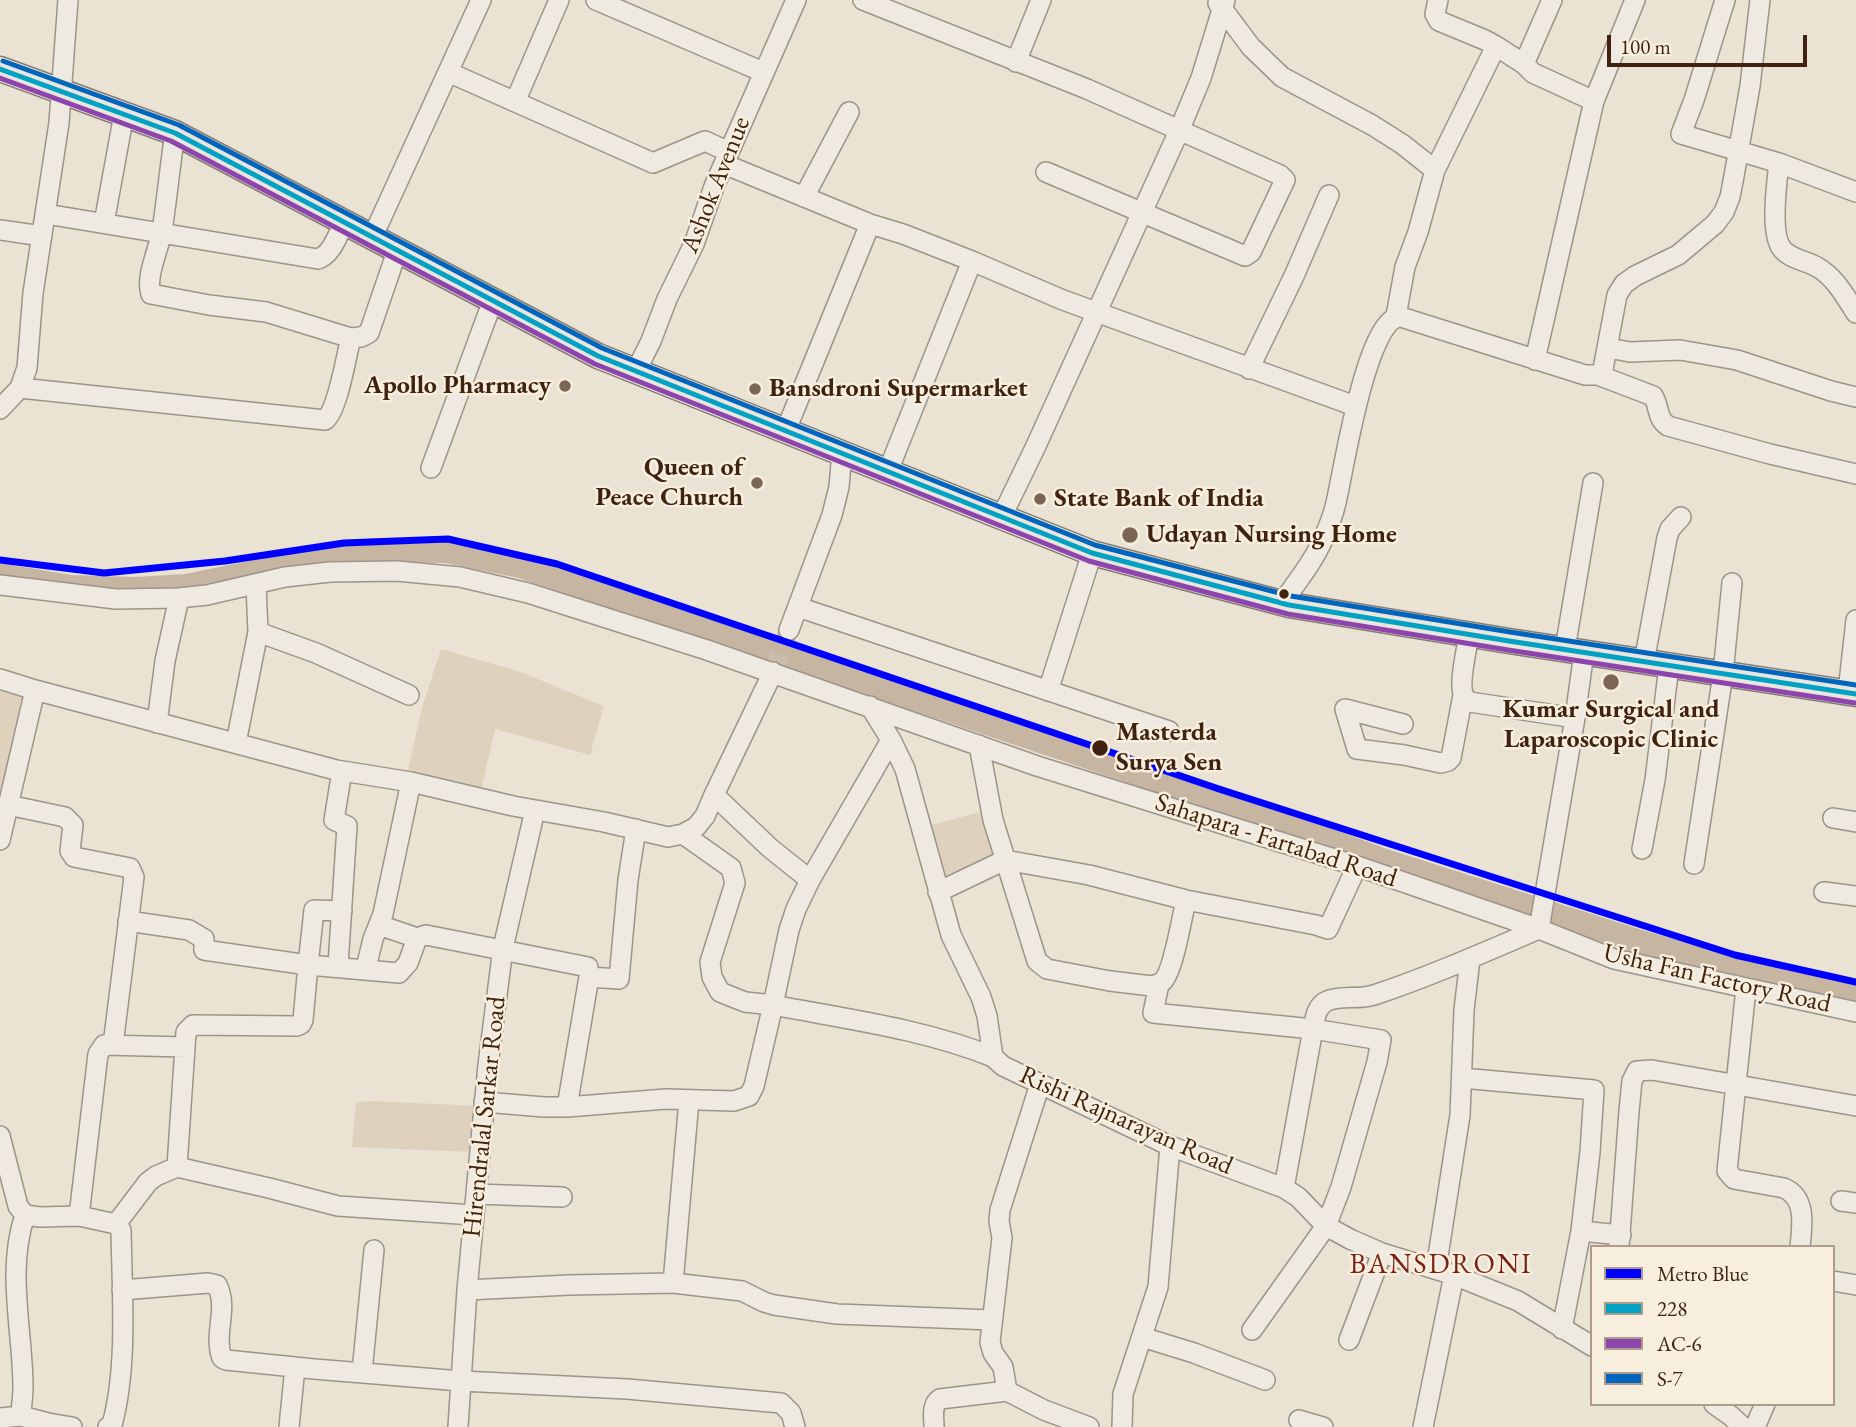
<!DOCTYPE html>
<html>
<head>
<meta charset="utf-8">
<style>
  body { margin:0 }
  #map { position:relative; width:1856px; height:1427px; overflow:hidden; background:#eae2d3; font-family:"EB Garamond",serif }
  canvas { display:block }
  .legend { position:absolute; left:1590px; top:1245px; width:245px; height:161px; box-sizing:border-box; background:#f7eedd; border:2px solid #ad9c8b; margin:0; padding:9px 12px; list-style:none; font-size:21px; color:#3f2210 }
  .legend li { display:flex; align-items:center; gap:14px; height:35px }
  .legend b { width:35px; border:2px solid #ad9c8b }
  .scale { position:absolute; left:1607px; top:35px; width:200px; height:32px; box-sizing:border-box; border:4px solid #3f2210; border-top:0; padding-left:9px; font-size:21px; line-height:24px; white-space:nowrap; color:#3f2210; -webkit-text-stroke:5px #f7eedd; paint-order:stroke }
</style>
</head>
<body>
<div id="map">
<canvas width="1856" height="1427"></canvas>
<ul class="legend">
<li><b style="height:9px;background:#00f"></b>Metro Blue</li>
<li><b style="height:9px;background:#03a2c4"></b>228</li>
<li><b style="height:9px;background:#8e44ad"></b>AC-6</li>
<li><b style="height:9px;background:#0065bd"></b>S-7</li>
</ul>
<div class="scale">100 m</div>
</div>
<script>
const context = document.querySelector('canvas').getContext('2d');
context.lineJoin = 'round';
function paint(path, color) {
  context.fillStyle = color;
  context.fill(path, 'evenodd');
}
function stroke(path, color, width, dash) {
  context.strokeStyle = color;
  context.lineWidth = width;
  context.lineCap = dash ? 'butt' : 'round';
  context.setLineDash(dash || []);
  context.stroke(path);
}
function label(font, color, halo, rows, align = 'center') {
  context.font = font + ' "EB Garamond",serif';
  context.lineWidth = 5;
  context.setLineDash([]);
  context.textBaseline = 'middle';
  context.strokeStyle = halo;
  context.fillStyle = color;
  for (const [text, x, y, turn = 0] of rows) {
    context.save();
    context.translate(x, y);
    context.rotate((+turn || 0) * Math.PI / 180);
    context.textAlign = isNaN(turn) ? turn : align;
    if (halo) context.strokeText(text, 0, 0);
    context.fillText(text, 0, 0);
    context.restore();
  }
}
paint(new Path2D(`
  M441 649 518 671 604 706 590 755 495 729 481 790 407 774 423 704Z
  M0 683 31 693 7 793 0 791Z
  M988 810 1004 869 941 888 924 827Z
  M371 1101 479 1106 475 1152 352 1147 356 1102Z`), '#ded2bc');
stroke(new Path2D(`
  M0 575 71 587 135 589 186 586 289 565 371 550 446 551 520 566 1269 818 1385 861 1637 941 1740 970 1856 994`), '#c6b6a1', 24);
stroke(new Path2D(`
  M773 672 789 630`), '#c8bcac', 19, [19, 10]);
const minor = new Path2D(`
  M596 0 763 72
  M863 0 1087 89 1280 175 1285 180 1251 252 1245 256 1046 172
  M1438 0 1435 14 1439 21 1485 40 1496 46
  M1725 0 1694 100 1681 134 1779 163 1856 192
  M1218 3 1251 47 1282 77 1372 125 1402 144 1435 170 1418 232 1405 267 1396 316
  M1016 62 1041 0
  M1524 64 1552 0
  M448 72 653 163 705 141 729 152
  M1594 101 1635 0
  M515 102 559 0
  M175 133C170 166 167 198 162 231 159 249 145 277 151 294L209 305 266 312 351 338 361 337 369 333 397 251
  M1779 163C1777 182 1769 235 1783 250 1791 259 1807 261 1817 267 1835 277 1845 296 1856 313
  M724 164 870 224 903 234 972 261 1063 300 1355 406
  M1435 170 1496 46 1524 64 1533 73 1594 101 1535 360
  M804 197 849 112
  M46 214 318 259C332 254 337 236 344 223
  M104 223 124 114
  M0 230 42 236
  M372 238 481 0
  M1608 348 1630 352 1680 350 1737 360 1831 391 1856 397
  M1249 369 1294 276 1329 195
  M636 371 651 341 667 299 694 244 715 184 796 0
  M1598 375 1653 396C1660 407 1656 418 1668 426L1770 454 1856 474
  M20 388 325 420C338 410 346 356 351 338
  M0 409 20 388 27 368 33 293 59 123 68 0
  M786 430 870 224
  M431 468 493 300
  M888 471 972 261
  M1002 516 1035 448 1179 131 1201 78 1225 0
  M0 585 116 599 179 598 207 595 285 577 330 572 397 571 460 577 528 593 707 650 1037 766 1357 866 1539 929 1614 959 1856 1012
  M1282 603C1299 579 1317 557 1327 530 1332 518 1336 505 1338 493 1344 467 1368 314 1401 317L1585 375H1598L1603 369 1617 295 1624 284 1635 276 1678 255 1715 224 1724 212 1730 197 1734 176 1750 86 1760 0
  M798 607 1169 731
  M789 630 832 515 839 487 842 452
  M258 632 316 653 409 695
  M1469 635C1467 647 1459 682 1463 693 1464 698 1466 699 1470 702L1575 718
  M1565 649 1593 483
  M1644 662 1667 538 1670 529 1681 517
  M0 679 35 690 336 770 411 782 513 806 604 822 668 837 683 834 696 827 705 816 714 795 773 672
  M1048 691 1092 553
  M1848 692 1856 620
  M870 706 891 740 905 769 951 935 981 997 987 1016 993 1057 1003 1066 1170 1146 1284 1188 1298 1197 1326 1226 1350 1239 1382 1253 1454 1275 1518 1301 1592 1346
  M157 723 165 661 179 598
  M1403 724 1345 709 1357 749 1404 755 1441 763 1448 761 1451 758 1463 695
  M891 740 810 880 796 909 789 930 773 1005C846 1019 924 1029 993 1057
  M236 743 258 632 256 585
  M979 745 993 820 1037 961 1047 969 1110 981 1152 986C1156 985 1159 984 1162 982 1173 973 1182 917 1186 900
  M714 795 770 848 810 880
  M8 805 65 817 73 825 70 851 74 857 130 868 134 877 113 1045
  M1833 818 1856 822
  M0 840 35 690
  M1642 849 1655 780 1669 666
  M1694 864 1723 674 1732 583
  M938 892 1005 860 1089 875 1186 900 1316 925 1328 929 1357 866
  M1824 892 1856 896
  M128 921 189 930 204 939V950L308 965 314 910 342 911
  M379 925 417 938
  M1539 929 1575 718 1584 652
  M338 966 347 826 334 820 342 771
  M366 968 373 939 383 914 411 782
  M1159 984 1153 1013 1313 1029 1381 1040 1377 1062 1341 1187 1326 1226 1252 1330
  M1746 988 1727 1171 1734 1179 1784 1188C1807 1198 1802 1226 1800 1247
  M1462 1078 1594 1090 1590 1152 1581 1231 1562 1329
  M1040 1084 1000 1210 999 1221 1002 1238 990 1342 993 1353 1003 1367 1007 1391 1044 1410 1089 1427
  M484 1102 544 1107H567L666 1099 734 1101 749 1096 754 1086 773 1005 745 1002 720 992 712 977 710 962 735 883 731 868 683 834
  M567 1107 589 977 619 979 628 880 636 829
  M0 1136 18 1206 25 1215 40 1217 79 1216 116 1224 121 1230C122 1292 128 1366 112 1425L108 1427
  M177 1167 269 1188 338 1206 474 1215
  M1284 1188 1313 1029C1315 1019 1316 1006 1327 1001 1341 995 1359 1000 1374 995 1431 976 1485 952 1539 929
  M476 1194 562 1197
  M1841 1201 1856 1203
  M79 1216 98 1054 104 1045 185 1047
  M116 1224 148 1182 156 1176 177 1167 186 1032 193 1025 297 1026 301 1024 303 1020 308 965 399 973 408 963 417 938 426 935 588 967
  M1581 1231 1621 1235
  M1619 1247 1629 1111 1632 1081 1637 1071 1652 1070 1856 1106
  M1436 1269 1460 1115 1464 1010 1470 959
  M1833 1281 1856 1285
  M673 1283 689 1100
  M122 1290 208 1283 217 1285C229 1308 213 1334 222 1358L226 1360 314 1369 461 1381 627 1389 781 1403 791 1413 795 1427
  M467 1290 569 1285 673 1283 742 1291 764 1302 774 1305 837 1314 992 1320
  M1142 1337 1194 1353 1265 1380
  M1349 1340 1382 1253
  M362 1372 374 1250
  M1714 1404 1731 1416 1743 1427
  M21 1416 48 1423 72 1427
  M0 1418 21 1416C21 1407 23 1397 23 1388 23 1331 6 1271 25 1215
  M1299 1420 1323 1427
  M289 1427 295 1367
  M458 1427 467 1290 488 1065 503 948 535 810
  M934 1427C934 1417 931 1405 940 1399L1007 1391
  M1122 1427 1123 1394 1158 1287 1170 1146
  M1423 1427 1454 1275
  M1755 1427 1765 1404`);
const major = new Path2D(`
  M0 69 175 133 598 356 1092 553 1289 605 1509 641 1856 694`);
stroke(minor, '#9c9489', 22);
stroke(major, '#847b70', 27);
stroke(minor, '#eeeae2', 19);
stroke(major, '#ebe6dd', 24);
stroke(new Path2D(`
  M0 69 175 133 598 356 1092 553 1289 605 1509 641 1856 694`), '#03a2c4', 5);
stroke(new Path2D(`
  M0 78 171 141 595 364 1089 561 1288 614 1508 650 1855 703`), '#8e44ad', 5);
stroke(new Path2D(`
  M3 61 179 125 602 348 1095 545 1291 596 1510 632 1856 685`), '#0065bd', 5);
stroke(new Path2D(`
  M0 560 104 573 225 561 344 543 448 539 557 564 1219 789 1735 955 1856 982`), '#00f', 7);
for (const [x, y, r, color] of [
  [565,386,7,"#7b6554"],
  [755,389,7,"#7b6554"],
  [757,483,7,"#7b6554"],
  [1040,499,7,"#7b6554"],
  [1130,535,9,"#7b6554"],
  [1284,594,6,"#3f2210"],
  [1611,682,9,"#7b6554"],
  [1100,748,9,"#3f2210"]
]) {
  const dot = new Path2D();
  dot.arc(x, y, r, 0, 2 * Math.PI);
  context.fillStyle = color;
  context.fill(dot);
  stroke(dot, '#f7eedd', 2.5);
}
label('26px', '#3f2210', '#f7eedd', [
  ["Ashok Avenue",716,185,-68],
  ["Sahapara - Fartabad Road",1276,841,18],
  ["Usha Fan Factory Road",1717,979,13],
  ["Hirendralal Sarkar Road",485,1117,-84],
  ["Rishi Rajnarayan Road",1126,1121,24]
]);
label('bold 26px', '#3f2210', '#f7eedd', [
  ["Apollo Pharmacy",551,386,"right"],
  ["Bansdroni Supermarket",769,389],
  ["Queen of",743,468,"right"],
  ["Peace Church",743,498,"right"],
  ["State Bank of India",1054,499],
  ["Udayan Nursing Home",1146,535],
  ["Kumar Surgical and",1611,710,"center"],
  ["Laparoscopic Clinic",1611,740,"center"]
], 'left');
label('bold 26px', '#3f2210', '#f7eedd', [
  ["Masterda",1116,733],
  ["Surya Sen",1116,763]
], 'left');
context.letterSpacing = '2px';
label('28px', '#7a1f14', '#f7eedd', [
  ["BANSDRONI",1441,1265]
]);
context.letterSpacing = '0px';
</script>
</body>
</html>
